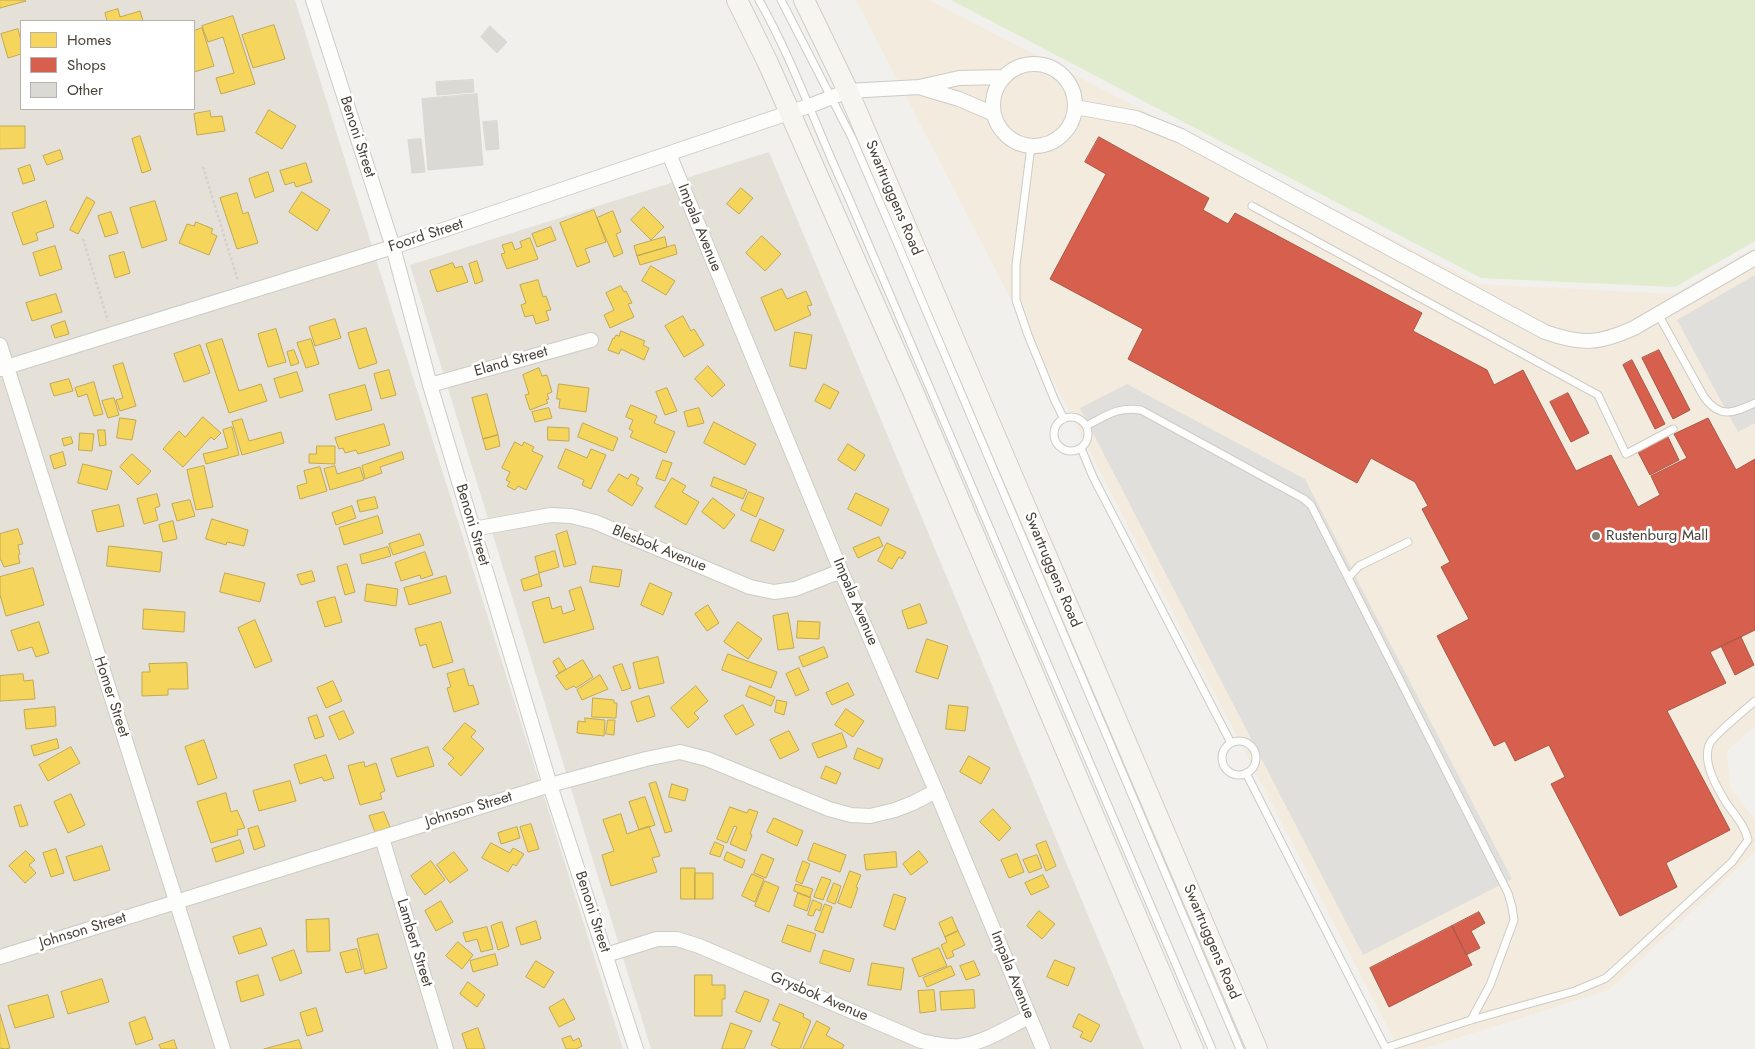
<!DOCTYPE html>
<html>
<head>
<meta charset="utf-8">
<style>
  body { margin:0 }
  #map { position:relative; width:1755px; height:1049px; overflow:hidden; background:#f1f0ec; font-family:Jost,sans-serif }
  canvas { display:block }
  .legend { position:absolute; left:20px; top:20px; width:175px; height:90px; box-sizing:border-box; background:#fff; border:1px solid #b6b3af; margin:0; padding:6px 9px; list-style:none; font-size:15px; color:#484137 }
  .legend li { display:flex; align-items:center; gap:10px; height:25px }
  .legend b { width:25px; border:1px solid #b6b3af }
</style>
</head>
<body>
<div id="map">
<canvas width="1755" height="1049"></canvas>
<ul class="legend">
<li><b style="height:14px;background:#f6d55c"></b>Homes</li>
<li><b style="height:14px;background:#d6604d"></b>Shops</li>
<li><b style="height:14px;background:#dbd9d4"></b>Other</li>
</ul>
</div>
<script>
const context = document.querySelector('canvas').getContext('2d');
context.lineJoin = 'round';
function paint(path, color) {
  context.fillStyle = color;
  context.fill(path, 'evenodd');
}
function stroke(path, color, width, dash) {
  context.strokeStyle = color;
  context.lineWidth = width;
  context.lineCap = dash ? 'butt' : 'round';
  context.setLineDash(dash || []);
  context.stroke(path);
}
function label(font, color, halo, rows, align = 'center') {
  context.font = font + ' Jost,sans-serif';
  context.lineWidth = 5;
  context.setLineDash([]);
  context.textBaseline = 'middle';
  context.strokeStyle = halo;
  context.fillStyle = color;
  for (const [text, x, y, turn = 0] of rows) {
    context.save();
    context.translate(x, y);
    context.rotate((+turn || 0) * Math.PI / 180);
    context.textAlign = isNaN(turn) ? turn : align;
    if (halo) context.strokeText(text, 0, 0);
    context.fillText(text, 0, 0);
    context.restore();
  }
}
paint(new Path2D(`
  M0 0H295L623 1049H0ZM21 21H194V109H21Z
  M769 152 1144 1049H651L410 265Z`), '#e5e1d9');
paint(new Path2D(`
  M856 0H929L1480 284 1674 294 1755 247V726L1727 751 1730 787 1755 820V852L1609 990 1423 1049H1399Z`), '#f4ebdf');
paint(new Path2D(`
  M951 0H1755V241L1675 287 1481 278Z`), '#e0eccd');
paint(new Path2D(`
  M1755 275V423L1738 432 1677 320Z
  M1127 384 1305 479 1512 879 1363 955 1080 408Z`), '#e1dfdc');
const homes = new Path2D(`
  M0 0H25L26 1 0 8Z
  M118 9 120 17 140 11 143 21H107L105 13Z
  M233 16 255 84 221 94 216 78 234 73 223 37 208 42 202 26Z
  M274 25 285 59 253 68 242 35Z
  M202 28 214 66 194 72V31Z
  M18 29 21 41V54L8 58 1 34Z
  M269 110 296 126 282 149 256 133Z
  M210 111 211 117 222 116 225 131 197 135 194 114Z
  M0 126H25V148L0 149Z
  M140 136 151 170 142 173 132 139Z
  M60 150 63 159 47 165 43 156Z
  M306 163 312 182 296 187 294 182 285 185 280 171Z
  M30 165 35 180 23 184 18 169Z
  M268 172 274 191 255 198 249 179Z
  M741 188 753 198 739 214 727 204Z
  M302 192 330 210 317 231 289 212Z
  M237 193 243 214 248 212 258 243 237 249 220 198Z
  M87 197 95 202 78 234 70 230Z
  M46 201 54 227 36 233 38 240 23 245 12 213Z
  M155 201 167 240 142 248 130 208Z
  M644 207 664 227 651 240 631 220Z
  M594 210 606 242 585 249 590 262 577 267 560 223Z
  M613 211 621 232 616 234 623 253 614 257 597 218Z
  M111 212 118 233 105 237 98 216Z
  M196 222 213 229 211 233 217 236 209 255 179 243 187 224 194 226Z
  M551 227 556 240 537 247 532 234Z
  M762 236 781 254 765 271 746 253Z
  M665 237 667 247 637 256 634 246Z
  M530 238 538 259 507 269 501 254 505 253 502 245 512 242 515 250 522 247 520 242Z
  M675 245 677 254 640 265 637 256Z
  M55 246 62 269 40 276 33 253Z
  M124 252 130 273 115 278 109 256Z
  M477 261 483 281 475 284 469 264Z
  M453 263 455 268 462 266 468 282 437 292 430 271Z
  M651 266 675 281 666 295 642 281Z
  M538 280 543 297 546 296 551 310 546 311 549 320 536 324 533 315 525 317 521 305 526 303 520 285Z
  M621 286 624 292 626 291 632 303 628 304 634 317 610 328 604 315 614 310 606 293Z
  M782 289 787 299 806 291 812 305 807 306 811 315 775 331 761 298Z
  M56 294 62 312 32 321 26 303Z
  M683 316 691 331 694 329 704 345 684 357 665 326Z
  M335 319 341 338 315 346 309 327Z
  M65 321 69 334 55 338 51 326Z
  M366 328 377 363 359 369 348 333Z
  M276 329 286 362 268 367 258 334Z
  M621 331 645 341 643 345 649 348 644 360 621 349 619 354 608 350 613 338 614 339 616 335 619 336Z
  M795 332 812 335 806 369 790 366Z
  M222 339 239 391 261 384 267 401 229 413 206 344Z
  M311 339 319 364 306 368 297 343Z
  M200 345 210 373 184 382 174 354Z
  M294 350 299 363 291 366 287 352Z
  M123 363 136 406 120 411 116 400 123 398 113 366Z
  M708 366 725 385 712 397 695 379Z
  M539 368 542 376 547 375 552 392 547 394 549 399 546 400 548 403 530 410 525 395 529 394 523 375Z
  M389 370 396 395 381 399 374 374Z
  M297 372 303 391 280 398 274 379Z
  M69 379 73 391 54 396 50 384Z
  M94 382 103 414 94 416 87 394 78 397 75 388Z
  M559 384 589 388 586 412 559 408 560 399H557Z
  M824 384 839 392 830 409 815 401Z
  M365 385 372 410 336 420 329 395Z
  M667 388 677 411 665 415 656 392Z
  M487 394 498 435 483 439 472 398Z
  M114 398 119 415 108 418 102 401Z
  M631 405 657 416 654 423 675 432 666 453 630 437 633 431 629 429 633 420 626 417Z
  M549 408 552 418 535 422 532 412Z
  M699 408 704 423 688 427 684 412Z
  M203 417 221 433 214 440 211 437 183 467 163 449 179 431 185 437Z
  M120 418 136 420 132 440 117 438Z
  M242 419 249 441 281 432 284 443 242 455 232 422Z
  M714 422 756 444 745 465 704 443Z
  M583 423 618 438 613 451 578 437Z
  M384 424 390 445 358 454 356 450 345 453 343 448 339 449 335 438Z
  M232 427 239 455 206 464 203 454 228 448 223 430Z
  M548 427 569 428V441L548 440Z
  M98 430H105L106 445 100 446Z
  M80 433 94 434 92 451 79 450Z
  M498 435 500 446 486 450 483 439Z
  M71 437 73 443 64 446 62 439Z
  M515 442 522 446 524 442 534 447 532 451 543 456 526 490 518 486 515 490 507 486 510 482 506 480 510 472 502 468Z
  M848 444 865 455 855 471 838 460Z
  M317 446H335V464L309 463V454H316Z
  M566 449 587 458 591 449 606 455 591 489 582 485 584 480 558 468Z
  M63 452 66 465 54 469 50 456Z
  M402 452 404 459 380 467 382 473 365 479 362 466Z
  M132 454 151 471 138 485 120 467Z
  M663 460 672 463 665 481 656 478Z
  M83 464 112 471 107 490 78 483Z
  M204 466 213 507 196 510 187 470Z
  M335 466 337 474 360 467 364 480 330 490 324 469Z
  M320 467 327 491 300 499 297 486 307 483 304 471Z
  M619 474 628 479 631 474 639 478 636 484 643 488 632 506 608 491Z
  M714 477 747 490 743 499 711 486Z
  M672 478 686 486 682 492 699 502 686 525 655 507Z
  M749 492 764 498 756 517 741 510Z
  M856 493 889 509 881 526 848 509Z
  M157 494 160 506 155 508 158 520 144 524 137 499Z
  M375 497 378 508 360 512 357 501Z
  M713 498 735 515 724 529 702 512Z
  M190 500 195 516 177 521 172 504Z
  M119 505 124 526 97 532 92 511Z
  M352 506 356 518 336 525 332 513Z
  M378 516 383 533 344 545 339 528Z
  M212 519 248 530 244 546 227 542 226 545 206 539Z
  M760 519 784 530 774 551 751 541Z
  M173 521 177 539 163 542 159 525Z
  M18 529 23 544 18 545 20 554 18 555 20 563 4 567 1 560H0V534Z
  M567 531 576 564 564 567 556 535Z
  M420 534 424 545 393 555 389 544Z
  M879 537 883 546 858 558 853 548Z
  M887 543 906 552 902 559 899 557 892 569 878 561Z
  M109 546 162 552 160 572 107 566Z
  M388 547 391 556 362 564 360 555Z
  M555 551 559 567 539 573 535 557Z
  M425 552 433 575 421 579 420 575 401 581 395 563Z
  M347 564 355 592 345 595 337 567Z
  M593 566 622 570 619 587 590 582Z
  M33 568 44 605 6 616 0 595V577Z
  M312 571 315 581 301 585 297 575Z
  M225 573 265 583 260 602 220 592Z
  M539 574 542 586 524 591 521 580Z
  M446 576 451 593 409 605 404 588Z
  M650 583 672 593 663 615 641 605Z
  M367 584 398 589 396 606 365 601Z
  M581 587 594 629 544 643 532 602 549 597 552 609 561 606 563 614 575 610 569 591Z
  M335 597 342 622 325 627 317 602Z
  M920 604 927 623 908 629 902 611Z
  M708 605 719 623 707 631 695 614Z
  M144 609 185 612 184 632 143 629Z
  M788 613 794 648 778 650 773 616Z
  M255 620 272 661 255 668 238 628Z
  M798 621 820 622 819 639 797 638Z
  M39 622 49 653 36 657 32 647 18 651 11 631Z
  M441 622 453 662 433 668 426 644 420 646 415 629Z
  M738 622 762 639 748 659 724 642Z
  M927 639 948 646 938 679 916 672Z
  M824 647 828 657 803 667 799 657Z
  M728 654 777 672 771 688 722 670Z
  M658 657 664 683 639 689 633 663Z
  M559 658 566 669 559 673 553 662Z
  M583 660 593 677 576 688 574 686 566 690 556 676Z
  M187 663 188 689H168V695L142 696V672H150L149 664Z
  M622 664 631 688 622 691 613 667Z
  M799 668 809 690 796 696 786 674Z
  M464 669 469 686 473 685 479 704 454 712 447 688 451 687 447 674Z
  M23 674 24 681 33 680 35 699 0 701V676Z
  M600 675 608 689 582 700 577 690Z
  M333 681 342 701 326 708 317 688Z
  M848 683 854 695 832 705 826 693Z
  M696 686 708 701 694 713 699 718 688 728 671 708Z
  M750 686 775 697 771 706 746 696Z
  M649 696 655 716 637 722 631 702Z
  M593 698 614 700V703H617L616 718 592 717Z
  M777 700 787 702 784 715 775 712Z
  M743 705 754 725 736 735 724 716Z
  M949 705 968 707 965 731 946 729Z
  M55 707 56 726 26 729 24 710Z
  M846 709 864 721 853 737 835 725Z
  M344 711 354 733 339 740 329 717Z
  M317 715 324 736 315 739 308 718Z
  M585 718 605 720 604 736 577 733 578 721 585 722Z
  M608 720H615L614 735 606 734Z
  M465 723 476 731 471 737 484 749 461 776 448 764 454 758 443 749Z
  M789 731 799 750 780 759 770 740Z
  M842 733 847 747 818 758 812 744Z
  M57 739 59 748 34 756 31 746Z
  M204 740 217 778 198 785 185 747Z
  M71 747 80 763 48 781 39 765Z
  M428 747 434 766 397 777 391 759Z
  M858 748 883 759 879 769 854 759Z
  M326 755 334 778 324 781 322 777 300 784 294 765Z
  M969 756 990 768 981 784 960 772Z
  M364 762 365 767 376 763 385 791 380 793 382 799 360 805 348 766Z
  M826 766 841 773 836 784 821 778Z
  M290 781 296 801 259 811 253 791Z
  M656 782 672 831 665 833 649 784Z
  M672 784 688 789 685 801 669 797Z
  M226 793 231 812 237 810 245 828 237 830 238 835 211 843 197 802Z
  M71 794 85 825 68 833 54 802Z
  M645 797 655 825 639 830 629 802Z
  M21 805 28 825 20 827 14 807Z
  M730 807 747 813 749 809 758 812 750 834 752 835 746 851 730 844 737 827 734 826 727 843 717 839Z
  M993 809 1011 828 999 841 980 822Z
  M384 812 390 827 375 832 369 816Z
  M621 814 627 834 649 826 660 856 652 858 657 872 611 886 602 855 614 851 603 820Z
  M774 818 803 831 797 846 767 832Z
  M531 824 539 849 528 852 520 827Z
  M258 826 265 846 254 850 248 829Z
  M517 827 520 838 501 844 498 833Z
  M240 840 244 853 216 862 212 849Z
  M1046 841 1056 866 1046 871 1036 845Z
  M715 842 724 846 720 857 710 854Z
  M491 843 510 853 513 848 524 854 516 866 513 864 508 872 482 858Z
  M814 843 846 855 840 872 808 860Z
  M102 846 110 870 74 881 66 857Z
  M56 849 64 873 51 877 43 853Z
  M26 851 35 860 29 865 36 873 25 883 9 866Z
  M919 851 928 862 911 875 903 864Z
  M454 852 468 870 450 883 437 865Z
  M727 852 745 860 742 868 724 860Z
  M896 852 897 867 866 870 864 855Z
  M762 854 774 859 766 878 754 873Z
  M1017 854 1024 872 1009 878 1001 860Z
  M1037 855 1042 868 1029 873 1023 860Z
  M431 861 445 880 425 895 411 876Z
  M803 861 810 864 802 884 796 881Z
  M681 868H695V899H681Z
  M850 871 861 875 856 887 858 888 851 908 838 903Z
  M695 873H713V899H695Z
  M752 874 764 879 755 902 742 896Z
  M1043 875 1049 887 1031 895 1025 883Z
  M822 877 831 880 823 900 814 897Z
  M765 881 779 887 769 912 755 906Z
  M834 883 841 886 835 904 827 901Z
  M796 884 813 889 810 897 794 891Z
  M798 893 811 898 807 911 794 906Z
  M894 894 906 898 895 930 884 926Z
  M813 900 822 904 820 911 816 909 813 916 808 915Z
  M441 901 453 922 436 931 425 911Z
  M825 904 832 907 823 933 815 930Z
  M1039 911 1055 924 1042 939 1027 926Z
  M952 917 958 931 945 937 939 923Z
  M329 919 330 951 307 952 306 920Z
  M536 921 541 939 521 945 516 928Z
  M502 922 509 946 498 950 491 926Z
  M788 925 816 934 810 952 782 942Z
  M487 927 493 949 481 952 477 939 466 942 463 933Z
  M261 928 267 945 239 954 233 937Z
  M958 931 965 945 952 951 954 956 947 959 941 945 947 942 945 937Z
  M378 934 387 968 365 974 357 939Z
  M458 942 473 955 462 969 446 956Z
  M939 948 947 966 919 977 912 959Z
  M357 949 362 969 346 973 340 953Z
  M294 950 302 973 280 981 272 958Z
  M824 950 854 959 850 972 820 963Z
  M495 954 498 965 473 972 470 961Z
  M1055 960 1075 968 1068 986 1047 977Z
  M536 961 554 972 544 988 526 977Z
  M974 961 980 975 966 980 960 966Z
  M872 963 904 968 901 990 868 985Z
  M951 966 955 975 927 987 923 978Z
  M258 975 264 995 241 1002 236 982Z
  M695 975H712V985H725V999H722V1016H695Z
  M102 979 109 1002 68 1014 61 992Z
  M468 982 485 995 477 1007 460 994Z
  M934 990 936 1011 920 1013 918 991Z
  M974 990 975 1008 941 1010 940 992Z
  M745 991 769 1000 760 1022 736 1012Z
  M48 995 54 1017 15 1028 8 1006Z
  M564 999 575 1019 559 1027 549 1008Z
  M780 1004 804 1014 803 1017 811 1021 800 1049H780L771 1045 780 1023 773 1020Z
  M316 1008 323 1031 307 1036 300 1013Z
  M0 1014 10 1048 5 1049 0 1048Z
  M1079 1014 1100 1025 1091 1042 1080 1037 1083 1032 1073 1027Z
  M145 1017 153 1039 136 1045 129 1023Z
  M817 1021 830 1028 826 1035 844 1045 842 1049H803Z
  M731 1023 752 1031 744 1049H722Z
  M478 1028 485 1049H467L462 1034Z
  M571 1036 573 1041 579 1038 582 1046 576 1049H566L562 1039Z
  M174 1040 177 1049H161L159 1045Z
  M299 1040 302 1049H264Z`);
paint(homes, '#f6d55c');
stroke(homes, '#c2a951', 1);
const shops = new Path2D(`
  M1099 137 1209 198 1203 210 1228 224 1235 213 1422 313 1413 331 1487 370 1494 385 1523 370 1576 471 1611 455 1638 507 1660 495 1651 476 1687 458 1674 434 1708 418 1736 470 1755 459V630L1710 652 1726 683 1667 711 1730 830 1666 863 1677 887 1620 916 1551 784 1565 777 1549 745 1515 761 1505 741 1494 746 1437 636 1469 619 1441 567 1450 562 1422 509 1428 506 1415 482 1371 458 1357 483 1128 359 1143 329 1050 279 1106 174 1085 162Z
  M1659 350 1690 410 1673 419 1642 358Z
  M1632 360 1665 424 1655 429 1623 365Z
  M1568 393 1589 433 1571 442 1550 402Z
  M1668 437 1679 460 1650 475 1638 452Z
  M1741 637 1754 665 1735 675 1721 646Z
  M1479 912 1485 923 1471 931 1480 948 1466 955 1452 926Z
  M1452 926 1472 965 1389 1007 1370 968Z`);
paint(shops, '#d6604d');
stroke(shops, '#ab5746', 1);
const building = new Path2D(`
  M490 26 507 42 497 53 481 37Z
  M473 80 474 92 437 95 436 82Z
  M477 94 483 165 428 170 422 99Z
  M497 121 499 149 486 150 483 122Z
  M421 139 425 172 412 173 408 140Z`);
paint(building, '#dbd9d4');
stroke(building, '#dad7d2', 1);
const lane = new Path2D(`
  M759 0C794 62 817 130 847 194L1212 1049
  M781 0 852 138 896 240 1240 1049
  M1031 146 1016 265V300L1028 335 1055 401 1064 419
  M1252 206 1598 395 1626 454 1673 429
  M1658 314 1704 397C1720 419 1733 413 1755 403
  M1054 434a17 17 0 1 1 34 0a17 17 0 1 1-34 0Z
  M1086 426C1106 416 1118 406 1141 410L1304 499 1311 505 1508 893 1512 907 1514 920 1490 985 1471 1020
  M1081 448 1093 477 1231 743
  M1348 578 1359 566 1408 542
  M1222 758a17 17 0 1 1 34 0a17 17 0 1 1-34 0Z
  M1246 773 1386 1049
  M1385 1048 1471 1020 1575 991 1606 978 1732 862 1748 840C1745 826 1735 815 1727 804 1717 788 1701 761 1710 743 1715 734 1746 709 1755 701`);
const street = new Path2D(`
  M313 0 393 247 430 385 550 785 636 1049
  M993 105a41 41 0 1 1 82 0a41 41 0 1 1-82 0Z
  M922 88 959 99 994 114
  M1075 107 1136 118 1181 136 1545 332C1582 345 1599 344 1634 328L1755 258
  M669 154 841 571 936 791 1043 1049
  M0 345 223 1049
  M0 369 393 247 809 106 848 91 919 87 959 78 1004 77
  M430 385 591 340
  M473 529 551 515 571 516 595 522 750 587 774 592 795 589 841 571
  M382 838 446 1049
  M606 955 657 939H677L699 946 921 1041C934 1044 947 1047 960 1046 984 1043 1008 1027 1029 1017
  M0 957 550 785 646 759 680 752 707 759 829 809 851 815 870 816 895 810 913 803 936 791`);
const secondary = new Path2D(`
  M737 0 768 63 912 389 1193 1049
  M804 0 848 91 1257 1049`);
stroke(lane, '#cdcbc7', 9);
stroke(street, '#cdcbc7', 16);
stroke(secondary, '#d1cdc3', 22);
stroke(new Path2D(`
  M203 167 238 281
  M83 239 108 321`), '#d2cfcc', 2.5, [2.5, 2.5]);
stroke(lane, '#fdfdfc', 7);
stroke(street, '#fdfdfc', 14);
stroke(secondary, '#f7f5f0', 20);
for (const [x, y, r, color] of [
  [1596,536,5,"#837e76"]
]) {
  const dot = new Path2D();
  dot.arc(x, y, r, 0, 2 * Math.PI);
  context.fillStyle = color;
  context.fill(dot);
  stroke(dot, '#fff', 2);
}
label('15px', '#484137', '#fff', [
  ["Benoni Street",357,137,72],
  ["Swartruggens Road",893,198,67],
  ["Impala Avenue",699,228,68],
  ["Foord Street",426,236,-18],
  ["Eland Street",511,362,-16],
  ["Benoni Street",472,525,73],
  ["Blesbok Avenue",659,549,22],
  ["Swartruggens Road",1052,570,67],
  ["Impala Avenue",855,602,67],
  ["Homer Street",111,697,72],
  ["Johnson Street",469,810,-17],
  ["Benoni Street",592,912,72],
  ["Johnson Street",83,931,-17],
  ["Swartruggens Road",1211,942,67],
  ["Lambert Street",414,943,73],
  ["Impala Avenue",1012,975,68],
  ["Grysbok Avenue",819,997,23]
]);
label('15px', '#484137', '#fff', [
  ["Rustenburg Mall",1606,536]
], 'left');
</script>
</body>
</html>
